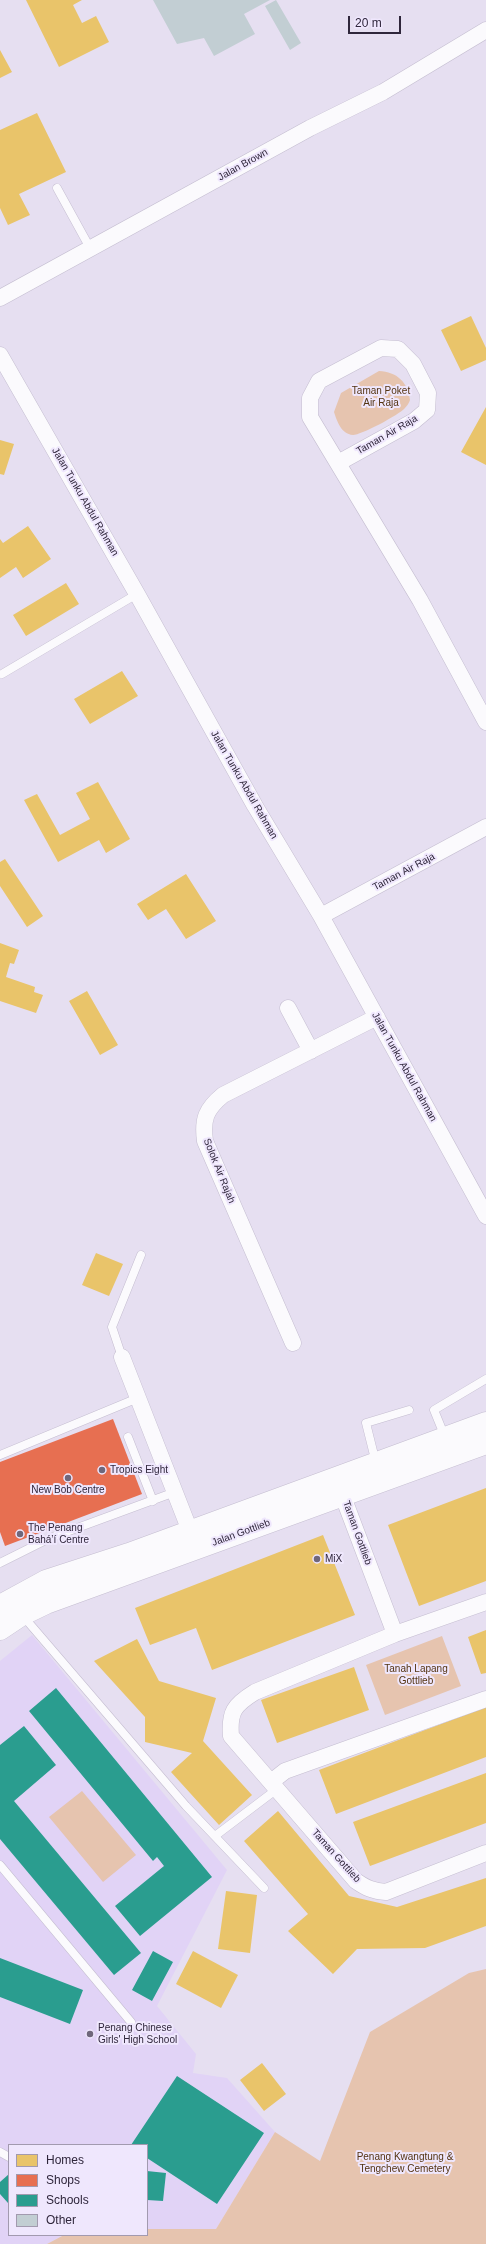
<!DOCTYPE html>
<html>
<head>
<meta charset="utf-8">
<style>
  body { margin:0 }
  #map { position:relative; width:486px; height:2244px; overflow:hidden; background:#e6dff1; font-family:Arial,sans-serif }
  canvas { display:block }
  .legend { position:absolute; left:8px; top:2144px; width:140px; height:92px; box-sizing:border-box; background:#efe7fd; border:1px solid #a29aaf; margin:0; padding:5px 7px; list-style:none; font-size:12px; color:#2f263b }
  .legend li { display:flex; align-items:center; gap:8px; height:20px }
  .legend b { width:20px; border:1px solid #a29aaf }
  .scale { position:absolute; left:348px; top:16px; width:53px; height:18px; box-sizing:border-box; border:2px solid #2f263b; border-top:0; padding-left:5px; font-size:12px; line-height:14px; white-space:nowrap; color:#2f263b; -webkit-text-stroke:3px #efe7fd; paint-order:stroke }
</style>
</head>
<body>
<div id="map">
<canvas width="486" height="2244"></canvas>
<ul class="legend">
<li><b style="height:11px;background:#e9c46a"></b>Homes</li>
<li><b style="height:11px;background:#e76f51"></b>Shops</li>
<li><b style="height:11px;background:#2a9d8f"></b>Schools</li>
<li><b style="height:11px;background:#c2ced3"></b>Other</li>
</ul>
<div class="scale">20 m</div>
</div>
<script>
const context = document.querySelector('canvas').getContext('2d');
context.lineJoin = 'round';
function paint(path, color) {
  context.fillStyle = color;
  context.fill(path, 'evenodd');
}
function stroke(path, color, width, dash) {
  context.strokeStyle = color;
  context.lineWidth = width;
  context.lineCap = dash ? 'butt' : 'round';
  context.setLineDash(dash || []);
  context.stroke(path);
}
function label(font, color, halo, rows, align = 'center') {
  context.font = font + ' Arial,sans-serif';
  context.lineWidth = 4;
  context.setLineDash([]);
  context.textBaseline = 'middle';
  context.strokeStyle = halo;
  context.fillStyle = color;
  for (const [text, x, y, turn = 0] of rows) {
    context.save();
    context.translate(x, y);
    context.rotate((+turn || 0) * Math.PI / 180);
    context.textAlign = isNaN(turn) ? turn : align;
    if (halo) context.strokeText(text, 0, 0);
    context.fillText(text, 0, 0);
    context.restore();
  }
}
paint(new Path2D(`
  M32 1635 227 1870 157 2006 196 2054 193 2073 227 2078 275 2132 216 2229H147V2145H9V2235H64L47 2244H0V1661Z`), '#e1d3f6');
paint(new Path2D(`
  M379 371C397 372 408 382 410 400 409 403 407 406 405 408 399 415 361 435 353 435 341 434 337 421 334 412L341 393Z
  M442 1636 461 1686 385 1715 366 1665Z
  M82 1791 136 1855 103 1882 49 1817Z
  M486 1969V2244H47L64 2235H147V2229H216L275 2132 320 2161 370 2032 469 1973Z`), '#e6c4af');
paint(new Path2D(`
  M26 0H82L73 5 82 23 96 16 109 42 59 67Z
  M0 50 12 72 0 78Z
  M37 113 66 172 19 194 30 215 8 225 0 208V130Z
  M471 316 486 348V360L461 371 441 330Z
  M486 407V465L461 452Z
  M0 440 14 444 4 475 0 474Z
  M28 526 51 559 23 578 16 567 0 578V539L3 543Z
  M66 583 79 604 26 636 13 615Z
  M122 671 138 696 90 724 74 699Z
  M98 782 130 839 106 853 99 840 58 862 24 800 37 794 60 835 90 819 76 793Z
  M5 859 43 916 27 927 0 886V862Z
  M186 874 216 921 186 939 166 909 148 920 137 904Z
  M0 943 19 950 14 964 10 963 6 977 35 987 34 992 43 995 36 1013 0 1001Z
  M87 991 118 1045 100 1055 69 1001Z
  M96 1253 123 1264 109 1296 82 1285Z
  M486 1488V1581L419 1606 388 1525Z
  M323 1535 355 1615 212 1670 196 1628 150 1645 135 1608Z
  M486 1630V1673L481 1674 468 1637Z
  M137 1639 159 1681 216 1698 203 1741 252 1795 219 1825 171 1772 192 1753 145 1742V1717L94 1661Z
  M354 1667 369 1710 277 1743 261 1700Z
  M486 1707V1757L336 1814 319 1770Z
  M486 1773V1823L370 1866 353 1822Z
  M278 1811 349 1896 397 1907 486 1878V1926L425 1948 357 1949 333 1974 288 1931 308 1914 244 1841Z
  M226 1891 257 1895 250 1953 218 1949Z
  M193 1951 238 1975 221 2008 176 1984Z
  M262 2063 286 2094 264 2111 240 2080Z`), '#e9c46a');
paint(new Path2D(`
  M113 1419 142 1494 5 1546 0 1532V1462Z`), '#e76f51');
paint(new Path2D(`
  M56 1688 212 1877 140 1936 115 1906 164 1866 157 1857 153 1861 29 1711Z
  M24 1726 56 1765 14 1801 141 1953 114 1975 0 1839V1745Z
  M153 1951 173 1962 152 2001 132 1990Z
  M0 1958 83 1990 70 2024 0 1997Z
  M177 2076 264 2133 217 2204 147 2158V2145H131Z
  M147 2171 166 2173 163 2201 147 2200Z
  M9 2174V2202L8 2203 0 2194V2182Z`), '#2a9d8f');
paint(new Path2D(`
  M153 0H270L244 14 255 34 214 56 204 38 177 44Z
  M276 0 301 43 290 50 265 6Z`), '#c2ced3');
const service = new Path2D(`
  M57 188 90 248
  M2 674 137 594
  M122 1357 112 1327 141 1255
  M128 1437 153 1501
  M445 1437 434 1410 486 1379
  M0 1455 138 1398
  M376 1463 366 1423 409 1410
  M0 1563 50 1538 175 1492
  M23 1616 186 1806 264 1888
  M215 1836 277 1789
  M0 1865 131 2022
  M0 2152 9 2157`);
const minor = new Path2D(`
  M0 298 310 128 383 92 486 30
  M0 355 137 594 255 806 321 916 486 1216
  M338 463 414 421 427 410 428 393 413 364 398 349 381 348 319 381 310 398V417L420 600 486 722
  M321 916 486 827
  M288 1008 311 1051
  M293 1343 205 1141C202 1119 206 1109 223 1095L377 1017
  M122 1357 190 1531
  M339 1486 395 1634
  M486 1602 395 1634 255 1692C234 1705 229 1712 231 1736L356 1881C366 1888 373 1891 386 1892L486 1853
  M271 1782 285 1771 486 1699`);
const primary = new Path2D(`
  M0 1606 46 1581 129 1554 486 1423
  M0 1629 21 1615 46 1603 486 1443`);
stroke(service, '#c4bdd0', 9);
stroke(minor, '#c4bdd0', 17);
stroke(primary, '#c4bdd0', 23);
stroke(service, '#fbfafd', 8);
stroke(minor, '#fbfafd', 16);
stroke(primary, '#fbfafd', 22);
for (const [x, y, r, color] of [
  [102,1470,4,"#6f677b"],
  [68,1478,4,"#6f677b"],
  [20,1534,4,"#6f677b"],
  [317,1559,4,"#6f677b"],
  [90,2034,4,"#6f677b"]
]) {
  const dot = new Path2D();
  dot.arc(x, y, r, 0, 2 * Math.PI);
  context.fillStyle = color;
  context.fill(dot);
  stroke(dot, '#efe7fd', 1.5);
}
label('10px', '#2f263b', '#efe7fd', [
  ["Jalan Brown",243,165,-29],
  ["Taman Air Raja",387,435,-30],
  ["Jalan Tunku Abdul Rahman",85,502,60],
  ["Jalan Tunku Abdul Rahman",244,785,60],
  ["Taman Air Raja",404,872,-28],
  ["Jalan Tunku Abdul Rahman",404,1067,61],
  ["Solok Air Rajah",219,1171,68],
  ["Jalan Gottlieb",241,1533,-20],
  ["Taman Gottlieb",357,1533,70],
  ["Taman Gottlieb",336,1856,48]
]);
label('10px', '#533311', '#efe7fd', [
  ["Taman Poket",381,391],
  ["Air Raja",381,403],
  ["Tanah Lapang",416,1669],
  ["Gottlieb",416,1681],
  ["Penang Kwangtung &",405,2157],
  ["Tengchew Cemetery",405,2169]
]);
label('10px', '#2f263b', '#efe7fd', [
  ["Tropics Eight",110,1470],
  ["New Bob Centre",68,1490,"center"],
  ["The Penang",28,1528],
  ["Bahá’í Centre",28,1540],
  ["MiX",325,1559],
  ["Penang Chinese",98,2028],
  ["Girls' High School",98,2040]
], 'left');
</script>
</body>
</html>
